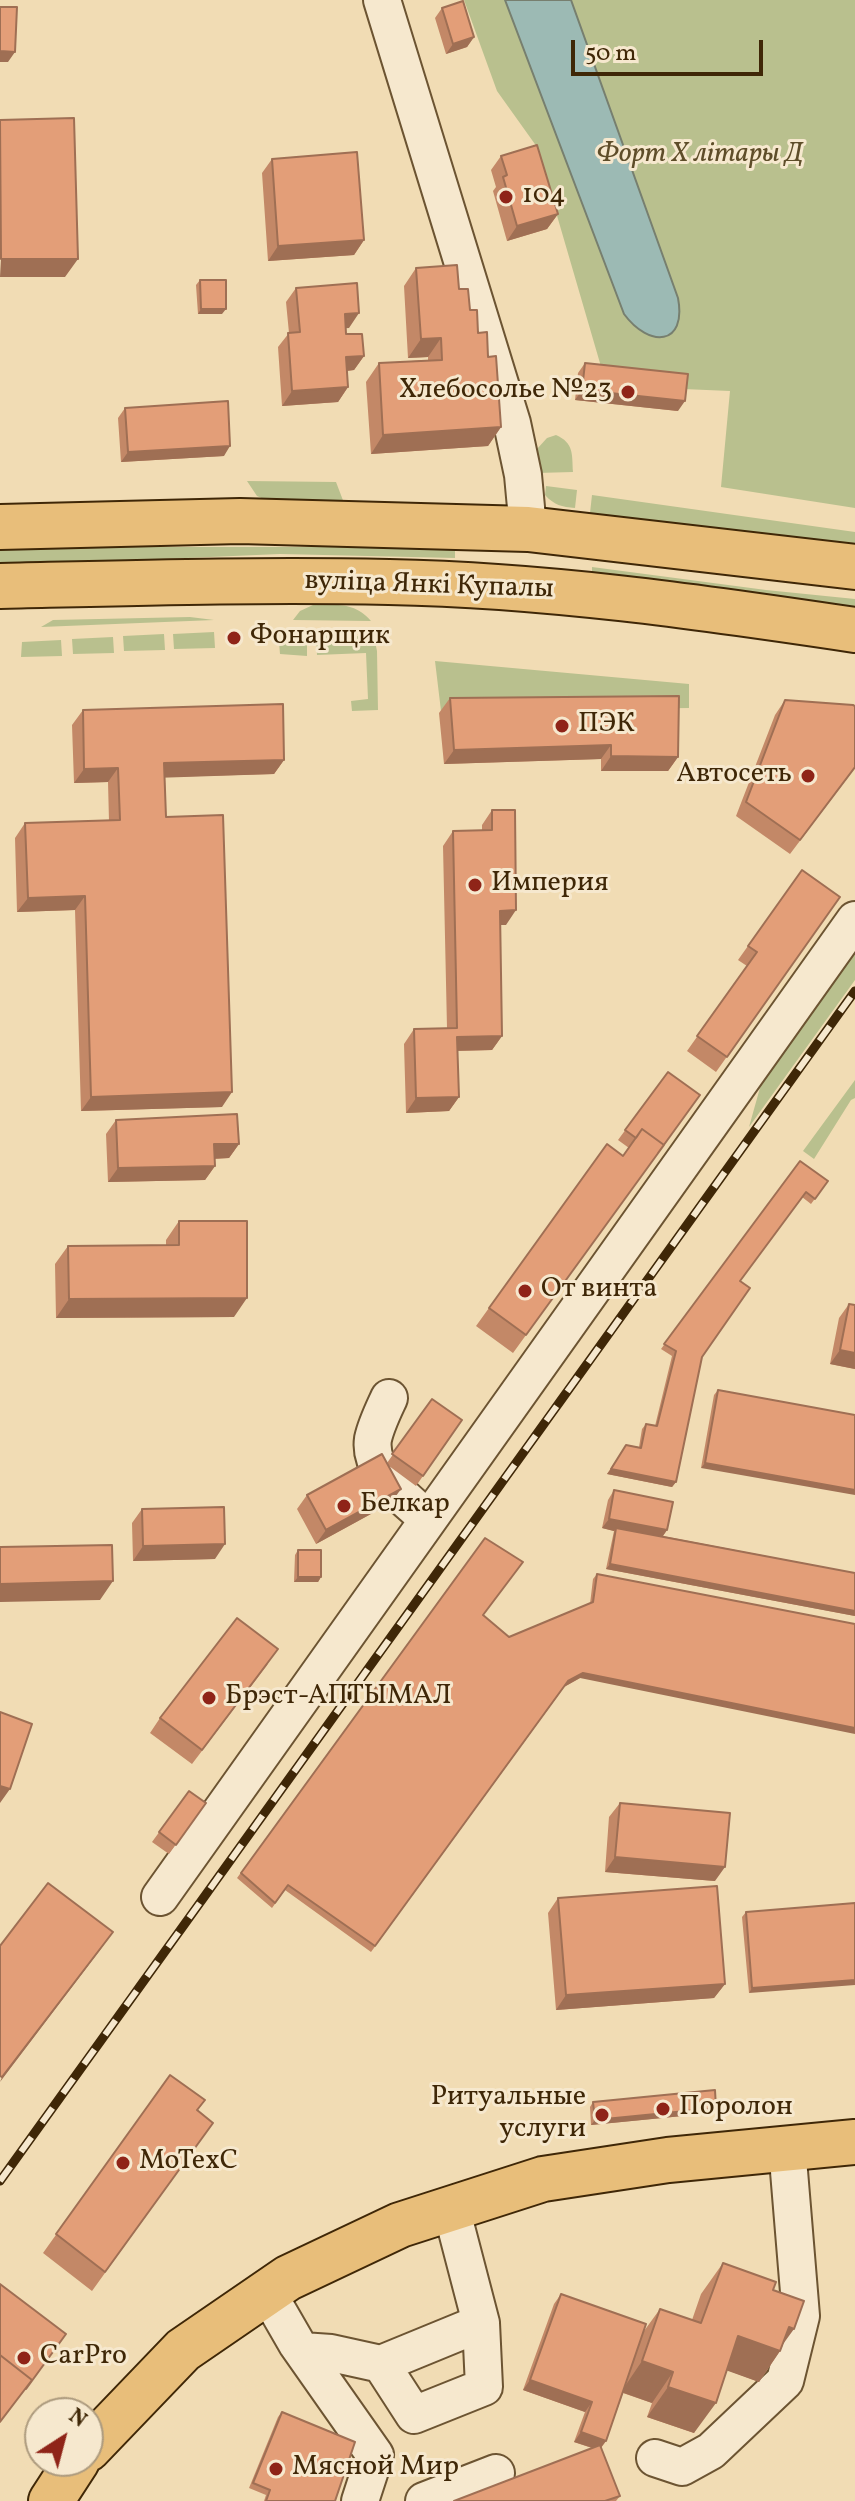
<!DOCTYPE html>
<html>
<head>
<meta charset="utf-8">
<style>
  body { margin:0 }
  #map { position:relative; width:855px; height:2501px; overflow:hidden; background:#f1dcb4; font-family:Vollkorn,serif }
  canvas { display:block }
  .north { position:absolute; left:24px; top:2397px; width:80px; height:80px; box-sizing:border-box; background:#f6e8ce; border:2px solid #ad9b7e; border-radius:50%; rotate:36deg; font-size:22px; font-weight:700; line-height:32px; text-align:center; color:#3f2707 }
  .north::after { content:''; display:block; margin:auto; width:28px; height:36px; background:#8f2418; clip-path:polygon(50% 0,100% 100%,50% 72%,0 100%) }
  .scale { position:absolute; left:571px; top:40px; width:192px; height:36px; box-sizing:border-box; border:4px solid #3f2707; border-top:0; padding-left:10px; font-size:24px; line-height:28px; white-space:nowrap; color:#3f2707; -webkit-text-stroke:6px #f6e8ce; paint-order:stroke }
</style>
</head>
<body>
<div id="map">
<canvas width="855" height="2501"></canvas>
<div class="north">N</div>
<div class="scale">50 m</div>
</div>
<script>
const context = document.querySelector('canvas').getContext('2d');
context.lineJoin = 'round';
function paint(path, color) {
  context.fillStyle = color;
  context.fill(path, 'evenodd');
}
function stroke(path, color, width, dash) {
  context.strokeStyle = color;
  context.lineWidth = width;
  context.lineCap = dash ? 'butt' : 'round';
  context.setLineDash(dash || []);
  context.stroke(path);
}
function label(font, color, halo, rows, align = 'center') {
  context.font = font + ' Vollkorn,serif';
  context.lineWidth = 6;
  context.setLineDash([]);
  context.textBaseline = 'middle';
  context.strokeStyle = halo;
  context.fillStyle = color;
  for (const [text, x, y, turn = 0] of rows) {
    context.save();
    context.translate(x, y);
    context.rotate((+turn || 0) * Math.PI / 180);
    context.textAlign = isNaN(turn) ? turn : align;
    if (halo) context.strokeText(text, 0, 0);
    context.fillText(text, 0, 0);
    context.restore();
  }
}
paint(new Path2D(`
  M464 0H855V508L721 487 730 391 683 389 602 370 537 147 497 91Z
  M556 435C574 443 572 454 573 472L537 473V449L547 438Z
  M247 481 336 482 344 503 266 500 257 496Z
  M546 486 577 490 575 508C562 507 554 505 545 495Z
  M592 495 855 532V548L590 513Z
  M108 547H455V558L280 554 0 566V550Z
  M592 567 766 590 855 599V611L592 577Z
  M313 605C338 605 354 602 371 621L293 620 300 611Z
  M190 617 214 620 41 627 53 620Z
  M214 632 215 648 174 649 173 634Z
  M164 634 165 650 124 651 123 636Z
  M283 634H307V656L280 654 279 642Z
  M316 634 374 637 377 651 378 710 352 711 351 701 368 699 366 653 317 655Z
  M113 637 114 653 73 654 72 639Z
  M61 640 62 656 21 657 22 642Z
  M435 661 689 684V708L441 711Z
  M855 947V980L749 1127 765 1070Z
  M855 1080V1098L851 1100 814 1159 803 1151Z`), '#b9c08e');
const water = new Path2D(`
  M505 0H571L678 298C687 346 649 348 624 314Z`);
paint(water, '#9cbab4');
stroke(water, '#777f6f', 2);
const minor = new Path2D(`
  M382 0 512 423 523 475 528 529
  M389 1398C383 1411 376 1425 373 1439 368 1473 406 1498 427 1519
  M160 1897 855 920
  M451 2208 481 2323 381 2364 414 2415 484 2387 481 2323
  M267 2292 297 2344 375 2455 360 2501
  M302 2351 331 2353 381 2364
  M655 2458 682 2467 711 2451 785 2381 801 2316 787 2147
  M424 2501 496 2473`);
const major = new Path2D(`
  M0 527 240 521 528 529 855 567
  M0 586C130 583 260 579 389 582 546 585 701 607 855 630
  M88 2449 183 2350 288 2278 400 2225 543 2179 668 2160 855 2142
  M51 2501 77 2461`);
stroke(minor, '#6c5432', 40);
stroke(major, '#3f2707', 48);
stroke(minor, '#f6e8ce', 36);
stroke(major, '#e8be7a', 44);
const rail = new Path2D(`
  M0 2181 855 991`);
stroke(rail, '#3f2707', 9);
stroke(rail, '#f6e8ce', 6, [18]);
paint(new Path2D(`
  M442 8 474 37 467 47 446 54 435 18Z
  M501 156 558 214 547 229 507 241 493 191 496 187 491 170Z
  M272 159 364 240 354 255 268 261 262 173Z
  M416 268 459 289 470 310 488 357 501 427 488 446 371 454 366 382 379 363 428 360V357L408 358 404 286Z
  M200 280 222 314H198L196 285Z
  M296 288 349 328H346V334L364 356 354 370 347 371 348 387 338 402 282 406 278 347 289 333 286 302Z
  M585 363 678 411 575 400 578 373Z
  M125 408 224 456 121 462 118 418Z
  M450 698 678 757 668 771H601V759L444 764 439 713Z
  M785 700 855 706V768L790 854 736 816 775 715Z
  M83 710 284 760 274 774 165 777 166 817 222 1107 81 1111 75 910 17 912 15 838 25 823 109 821 108 782 74 783 72 725Z
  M492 810 506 925H500L502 1036 492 1050 457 1051 459 1097 449 1111 406 1113 404 1044 414 1029 447 1028 443 846 453 831H482V825Z
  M802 870 840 897 716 1072 687 1051 747 966 738 960Z
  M668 1072 700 1095 513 1353 476 1326 607 1144 623 1156 629 1148 618 1140Z
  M116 1120 239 1144 229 1158 215 1159V1166L205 1180 108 1182 106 1134Z
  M800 1161 828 1181 811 1204 802 1197 740 1281 702 1357 676 1482 672 1487 607 1474 626 1445 639 1447 642 1429 646 1424 655 1426 672 1356 661 1349Z
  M179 1221 234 1317 56 1318 55 1264 68 1246 166 1245V1240Z
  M849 1304 855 1369 830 1364 839 1318Z
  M718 1390 855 1415 701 1468 714 1395Z
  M432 1399 462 1420 416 1486 389 1466 391 1503 316 1544 297 1509 307 1495 387 1463Z
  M614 1490 667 1530 663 1536 855 1573V1616L606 1569 614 1531 602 1528 608 1500Z
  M142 1509 215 1559 133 1561 132 1523Z
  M485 1538 483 1615 509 1637 590 1604 593 1579 597 1574 855 1624 580 1678 564 1687 371 1952 285 1890 272 1908 237 1878Z
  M298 1550 321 1577 318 1582H294L295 1555Z
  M268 1664 192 1764 150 1733 160 1718Z
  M189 1791 206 1803 169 1854 152 1842Z
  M620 1803 715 1881 605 1872 609 1817Z
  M558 1898 725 1984 714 1998 556 2010 548 1913Z
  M855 1903 749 1993 742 1917 746 1912Z
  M170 2075 205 2100 198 2110 213 2123 92 2291 43 2253Z
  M593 2102 716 2108 713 2113 591 2125 590 2107Z
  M723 2263 773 2290 783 2345 780 2351 759 2382 727 2370 694 2433 647 2417 652 2403 623 2393 606 2441 601 2448 620 2496 616 2501H454L592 2448 574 2442 585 2412 523 2390 554 2304 561 2294 644 2331 660 2309 692 2320 701 2294Z
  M282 2412 335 2501H264L266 2495 249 2488 278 2417Z`), '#c38867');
paint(new Path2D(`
  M474 37 467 47 446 54 453 44Z
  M0 51 15 52 8 62H0Z
  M558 214 547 229 507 241 517 226Z
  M364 240 354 255 268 261 278 246Z
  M1 259H78L65 277H0Z
  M201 309H226L222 314H198Z
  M359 313 349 328 335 329 345 314Z
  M441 338 428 357 408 358 421 339Z
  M364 356 354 370 336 372 346 357Z
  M348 387 338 402 282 406 292 391Z
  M582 390 685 401 678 411 575 400Z
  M501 427 488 446 371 454 383 435Z
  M230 446 224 456 121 462 128 452Z
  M611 745 601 759 444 764 454 750Z
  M611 756 678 757 668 771H601Z
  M284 760 274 774 154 778 164 763Z
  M118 768 108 782 74 783 84 769Z
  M85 896 75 910 17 912 28 898Z
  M516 910 506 925H490L500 911Z
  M502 1036 492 1050 447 1051 457 1037Z
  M232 1092 222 1107 81 1111 91 1097Z
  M459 1097 449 1111 406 1113 416 1098Z
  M214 1144H239L229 1158 204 1159Z
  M215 1166 205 1180 108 1182 118 1168Z
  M247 1298 234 1317 56 1318 69 1299Z
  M840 1350 855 1353V1369L830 1364Z
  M705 1463 855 1490V1495L701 1468Z
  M611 1469 676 1482 672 1487 607 1474Z
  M401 1489 391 1503 316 1544 326 1530Z
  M609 1519 667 1530 660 1540 616 1528 614 1531 602 1528Z
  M225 1544 215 1559 133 1561 143 1546Z
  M610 1564 855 1611V1616L606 1569Z
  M298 1577H321L318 1582H294Z
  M113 1581 100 1600 0 1602V1584Z
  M583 1673 855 1728V1734L580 1678 564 1687 371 1952 568 1681Z
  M0 1786 10 1789 0 1803Z
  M615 1857 725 1867 715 1881 605 1872Z
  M113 1932 100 1950 0 2082 2 2077Z
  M855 1980V1985L749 1993 752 1988Z
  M725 1984 714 1998 556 2010 566 1995Z
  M716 2108 713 2113 591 2125 595 2120Z
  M789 2327 794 2329 778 2351H780L759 2382 717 2367 738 2336Z
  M642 2361 673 2372 652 2403 621 2392Z
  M530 2380 592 2402 585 2412 523 2390Z
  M668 2387 716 2403 694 2433 647 2417Z
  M581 2432 606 2441 599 2450 574 2442Z`), '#9f6f54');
const building = new Path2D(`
  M463 1 474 37 453 44 442 8Z
  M0 7H17L15 52 0 51Z
  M74 118 78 259H1L0 120Z
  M537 145 558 214 517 226 503 177 507 175 501 156Z
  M357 152 364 240 278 246 272 159Z
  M457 265 459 289H468L470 310H477L478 333 487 332 488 357 496 356 501 427 383 435 379 363 442 360 441 338 421 339 416 268Z
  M200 280H226V309H201Z
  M357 283 359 313 345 314 346 334H362L364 356 346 357 348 387 292 391 288 333 300 332 296 288Z
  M585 363 688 374 685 401 582 390Z
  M228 401 230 446 128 452 125 408Z
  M679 696 678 757 611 756V745L454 750 450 698Z
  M785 700 853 705 855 706V767L800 840 746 802Z
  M283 704 284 760 164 763 166 817 223 815 232 1092 91 1097 85 896 28 898 25 823 120 820 118 768 84 769 83 710Z
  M492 810H515L516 910 500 911 502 1036 457 1037 459 1097 416 1098 414 1029 457 1028 453 831 492 830Z
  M802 870 840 897 727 1057 697 1036 757 952 748 946Z
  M668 1072 700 1095 658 1153 664 1145 642 1129 636 1138 625 1130Z
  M237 1114 239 1144H214L215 1166 118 1168 116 1120Z
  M642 1129 664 1145 526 1335 489 1308 607 1144 623 1156Z
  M800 1161 828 1181 815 1199 806 1192 740 1281 750 1288 702 1357 676 1482 611 1469 626 1445 641 1448 646 1424 657 1426 676 1351 664 1344Z
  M179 1221H247V1298L69 1299 68 1246 179 1245Z
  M849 1304 855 1305V1353L840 1350Z
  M718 1390 855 1415V1490L705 1463Z
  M432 1399 462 1420 423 1476 392 1454Z
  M382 1454 401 1489 326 1530 307 1495Z
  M614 1490 673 1502 667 1530 609 1519Z
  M224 1507 225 1544 143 1546 142 1509Z
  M616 1528 855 1573V1611L610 1564Z
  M485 1538 523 1562 483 1615 509 1637 593 1602 597 1574 855 1624V1728L583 1673 568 1681 375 1946 288 1885 275 1903 241 1873Z
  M112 1545 113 1581 0 1584V1547Z
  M298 1550H321V1577H298Z
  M237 1618 278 1649 202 1750 160 1718Z
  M0 1712 32 1724 10 1789 0 1786Z
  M189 1791 206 1803 176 1845 159 1832Z
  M620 1803 730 1813 725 1867 615 1857Z
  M48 1883 113 1932 2 2077 0 2076V1946Z
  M717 1886 725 1984 566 1995 558 1898Z
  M855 1903V1980L752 1988 746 1912Z
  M170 2075 205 2100 197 2110 213 2123 105 2272 56 2234Z
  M715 2090 716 2108 595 2120 593 2102Z
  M723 2263 776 2282 773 2290 804 2301 794 2329 789 2327 780 2351 738 2336 716 2403 668 2387 673 2372 642 2361 660 2309 701 2323Z
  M0 2284 66 2334 26 2389 32 2380 0 2355Z
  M561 2294 646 2324 606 2441 581 2432 592 2402 530 2380Z
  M0 2355 32 2380 0 2422Z
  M282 2412 355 2442 335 2501H266L270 2490 253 2483Z
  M600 2445 620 2496 605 2501H454Z`);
paint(building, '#e39e78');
stroke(building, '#9f6f54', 2);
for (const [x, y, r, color] of [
  [506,197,8,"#8f2418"],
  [628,392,8,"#8f2418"],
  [234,638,8,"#8f2418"],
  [562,726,8,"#8f2418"],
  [808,776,8,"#8f2418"],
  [475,885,8,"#8f2418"],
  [525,1291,8,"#8f2418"],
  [344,1506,8,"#8f2418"],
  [209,1698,8,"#8f2418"],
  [663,2109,8,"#8f2418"],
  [602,2115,8,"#8f2418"],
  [123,2163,8,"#8f2418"],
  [24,2358,8,"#8f2418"],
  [276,2469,8,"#8f2418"]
]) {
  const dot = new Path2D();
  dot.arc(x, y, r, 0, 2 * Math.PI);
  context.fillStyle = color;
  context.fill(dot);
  stroke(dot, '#f6e8ce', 3);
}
label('italic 28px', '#5e4d29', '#f6e8ce', [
  ["Форт X літары Д",700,156]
]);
label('28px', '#3f2707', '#f6e8ce', [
  ["104",522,197],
  ["Хлебосолье №23",612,392,"right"],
  ["Фонарщик",250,638],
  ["ПЭК",578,726],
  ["Автосеть",792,776,"right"],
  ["Империя",491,885],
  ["От винта",541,1291],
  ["Белкар",360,1506],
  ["Брэст-АПТЫМАЛ",225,1698],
  ["Ритуальные",586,2099,"right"],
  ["услуги",586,2131,"right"],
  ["Поролон",679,2109],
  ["MoTexC",139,2163],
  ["CarPro",40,2358],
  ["Мясной Мир",292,2469]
], 'left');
label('28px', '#3f2707', '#f6e8ce', [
  ["вуліца Янкі Купалы",429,587,2]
]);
</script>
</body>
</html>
